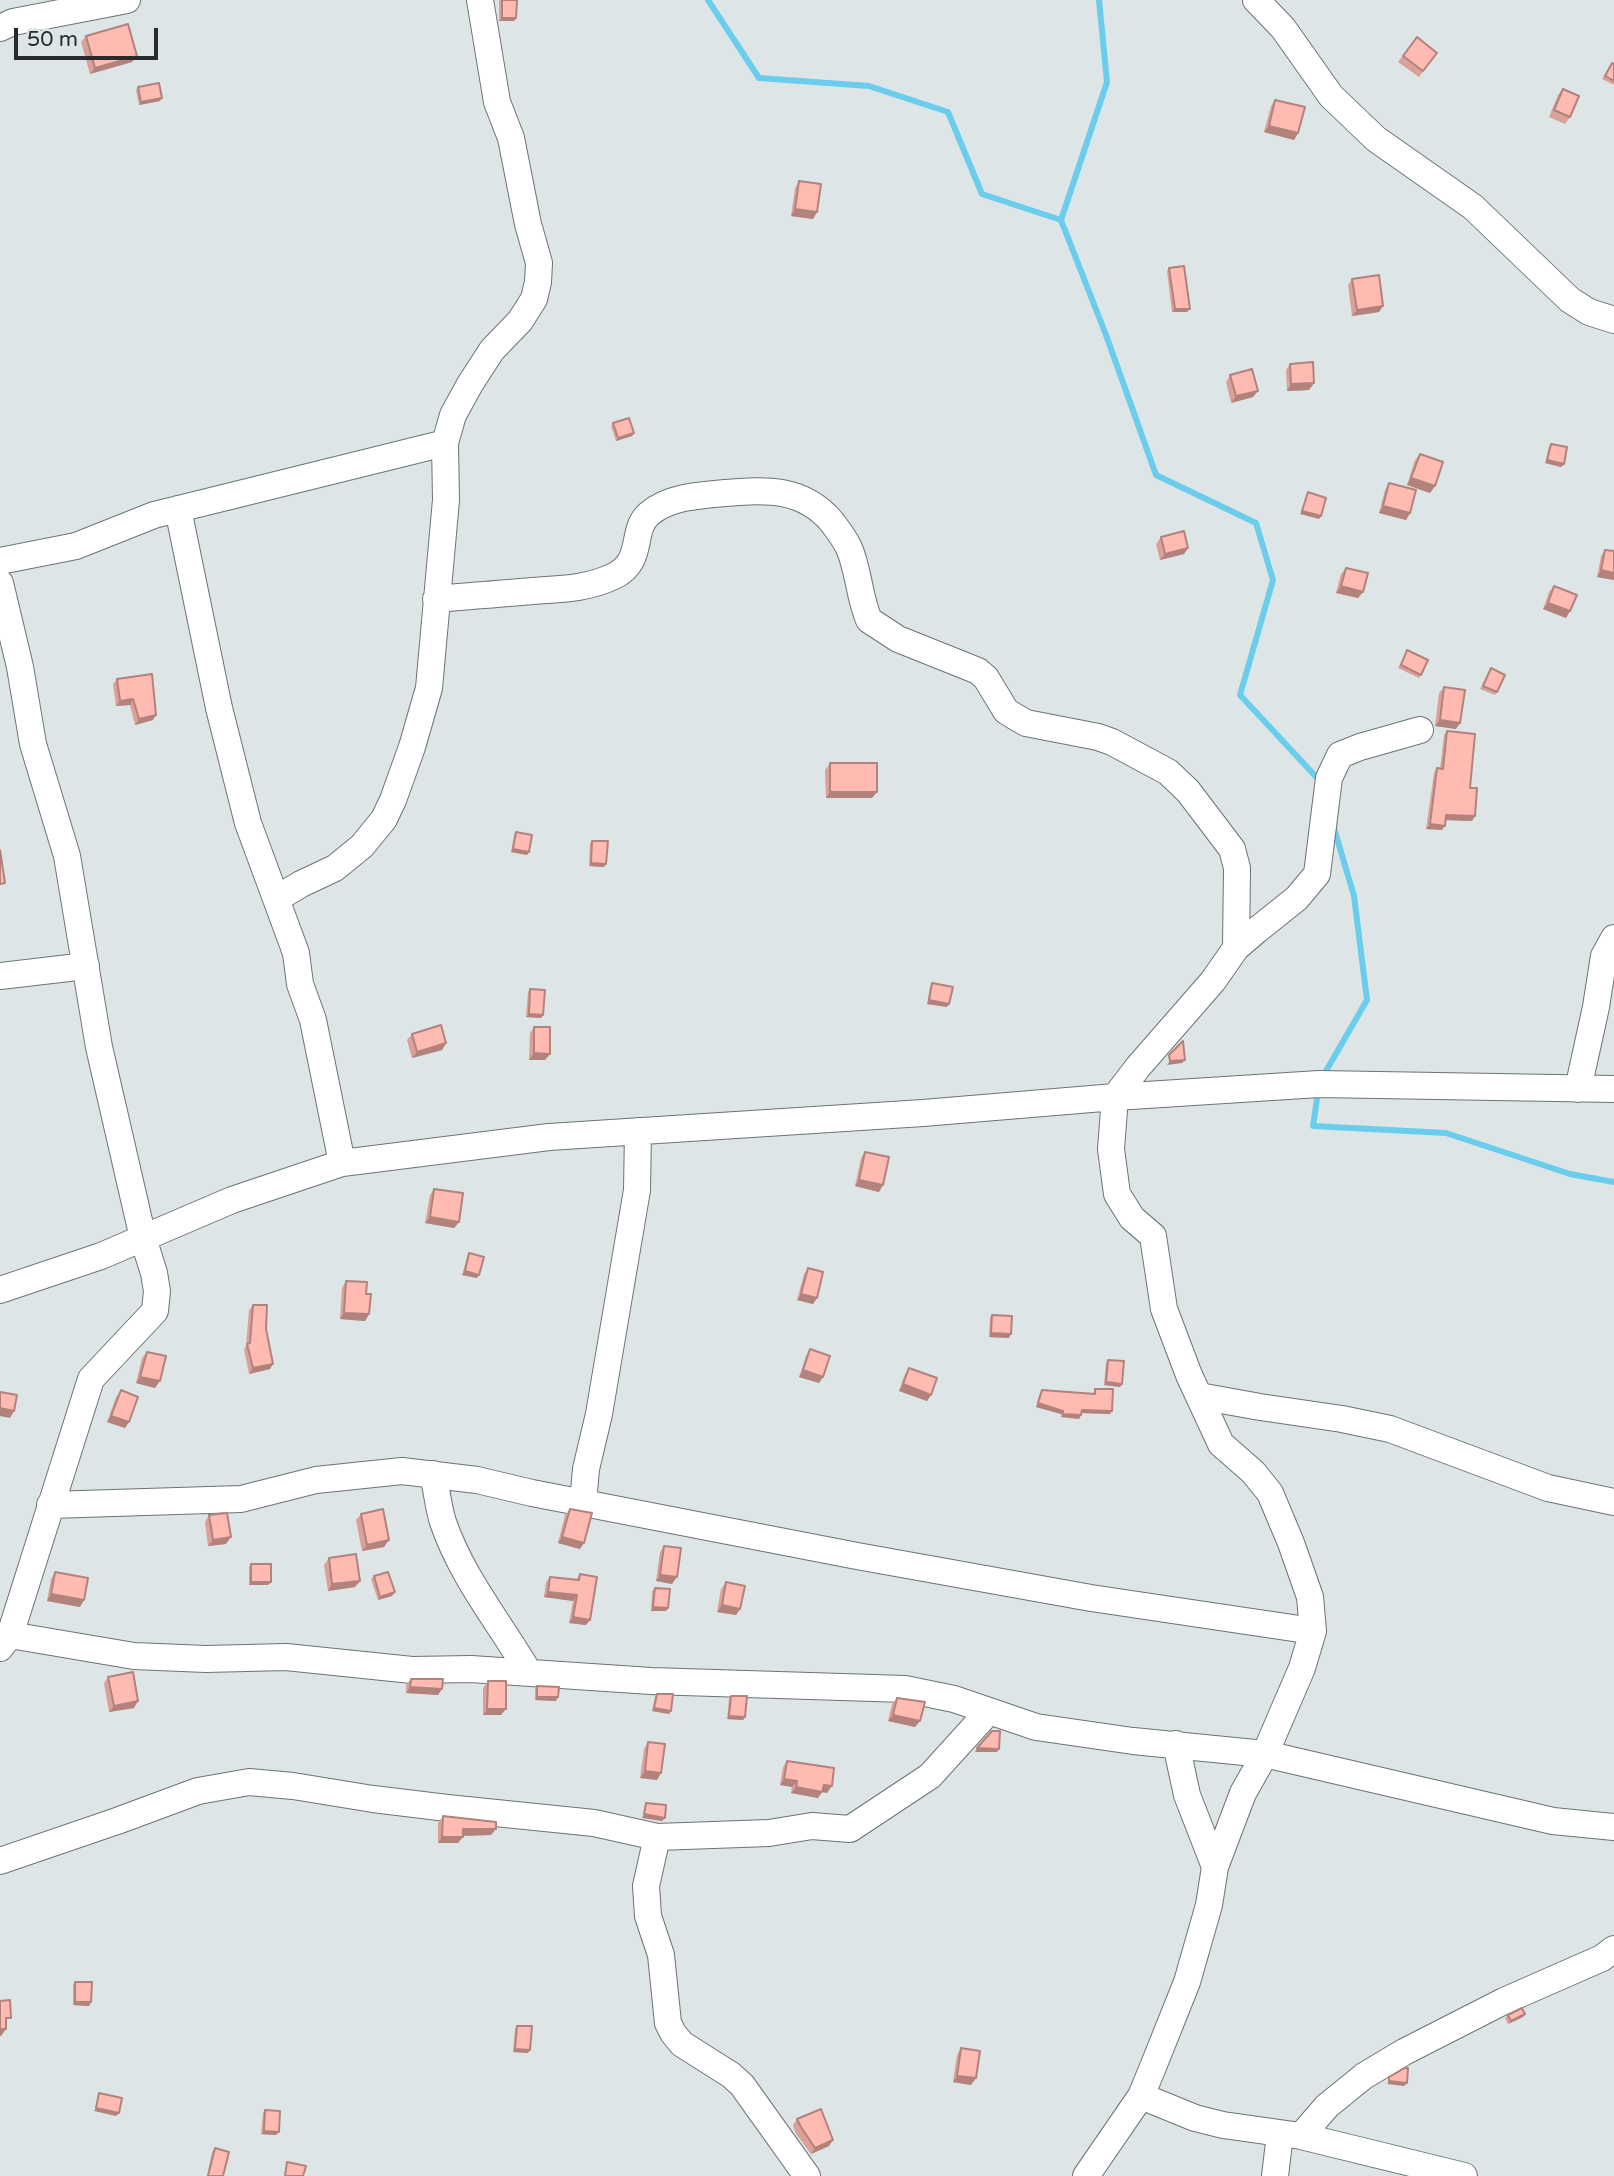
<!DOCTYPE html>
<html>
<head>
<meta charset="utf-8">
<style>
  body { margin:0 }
  #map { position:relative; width:1614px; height:2176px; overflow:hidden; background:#dde5e7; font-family:"Varela Round",sans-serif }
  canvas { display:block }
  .scale { position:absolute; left:14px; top:28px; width:144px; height:32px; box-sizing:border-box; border:4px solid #282b2b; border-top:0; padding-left:9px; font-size:21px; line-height:24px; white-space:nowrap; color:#282b2b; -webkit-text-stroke:5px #dde5e7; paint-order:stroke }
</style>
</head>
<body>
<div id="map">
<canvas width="1614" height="2176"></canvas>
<div class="scale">50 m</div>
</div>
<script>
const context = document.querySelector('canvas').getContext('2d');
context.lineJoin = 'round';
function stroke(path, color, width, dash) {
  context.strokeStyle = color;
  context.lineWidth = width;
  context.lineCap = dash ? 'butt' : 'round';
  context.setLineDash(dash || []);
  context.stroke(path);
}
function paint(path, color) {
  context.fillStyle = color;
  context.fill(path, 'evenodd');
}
stroke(new Path2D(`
  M708 0 759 78 869 86 948 112 982 194 1061 220
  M1099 0 1107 82 1061 220 1106 335 1156 475 1256 523 1273 580 1240 695 1320 781
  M1322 1078 1367 1000 1354 896 1334 828
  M1318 1092 1313 1126 1446 1133 1570 1174 1614 1182`), '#6acdeb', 6);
const minor = new Path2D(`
  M1256 0 1283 28 1331 96 1376 139 1473 207 1570 300 1589 312 1614 320
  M0 28 13 22 127 0
  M178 509 219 708 248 823 296 953 300 984 313 1020 342 1163
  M0 561 76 546 154 515 445 443
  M0 583 20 667 33 744 67 856 99 1047 143 1238 154 1273 157 1291 155 1311 91 1379 10 1635 0 1648
  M436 599C468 596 500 594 532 591 561 589 587 589 614 576 645 561 630 530 649 514 668 497 700 495 725 493 766 490 802 487 832 522 838 530 845 539 849 548 859 571 859 597 869 620L898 639 978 671 986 678 1006 711 1014 716 1026 723 1098 737 1112 742 1168 772 1188 791 1232 849 1237 868 1236 948
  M276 899 301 884 335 868 362 846 384 819 393 800 412 747 429 688 446 500 445 443 453 415 470 384 492 350 520 321 534 299 538 282 539 263 528 224 511 138 497 102 480 0
  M0 976 86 966
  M1578 1089 1596 1007 1604 956 1614 938
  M0 1290 101 1256 232 1200 342 1163 549 1137 923 1113 1115 1097 1319 1084 1614 1089
  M1199 1396 1260 1407 1342 1419 1390 1429 1548 1488 1614 1502
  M433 1474C437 1490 438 1507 443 1522 462 1578 500 1623 529 1673
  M583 1503 586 1469 599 1414 637 1190 638 1131
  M50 1505 241 1499 316 1480 402 1471 477 1480 532 1493 857 1556 1091 1598 1313 1631
  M10 1635 134 1656 206 1659 286 1657 412 1670 471 1669 651 1681 905 1689 954 1699 1036 1727 1133 1741 1265 1754 1553 1821 1614 1827
  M1176 1744 1187 1795 1215 1867
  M657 1837 646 1886 648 1916 661 1955 668 2023 673 2033 682 2044 731 2075 742 2085 807 2176
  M0 1861 117 1821 198 1791 249 1782 293 1786 373 1799 447 1808 594 1823 657 1837 769 1833 812 1826 850 1829 930 1776 989 1711
  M1141 2096 1195 2118 1223 2125 1301 2136 1464 2176
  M1301 2136 1327 2106 1364 2076 1404 2052 1504 2001 1602 1958 1614 1949
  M1086 2176 1141 2096 1153 2067 1187 1982 1209 1905 1215 1867 1243 1793 1265 1754 1302 1668 1313 1631 1310 1597 1291 1543 1270 1493 1253 1472 1221 1444 1189 1375 1164 1309 1153 1236 1132 1218 1117 1194 1111 1149 1115 1097 1138 1067 1213 981 1236 948 1257 930 1297 898 1317 874 1329 778 1340 755 1360 747 1420 730
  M1275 2176 1280 2134`);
stroke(minor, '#6c7375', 28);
stroke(minor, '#fff', 26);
paint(new Path2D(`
  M499 0H517L516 18 514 21H499Z
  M86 36 132 62 90 74 81 42Z
  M1417 37 1437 53 1419 77 1398 62Z
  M1612 63 1614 64V85L1602 79Z
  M138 87 160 101 139 105 136 90Z
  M1563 89 1570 117 1565 124 1549 117 1558 95Z
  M1275 100 1298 133 1294 140 1264 132 1271 106Z
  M799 181 817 212 813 219 791 216 795 188Z
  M1169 268 1187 312H1172L1167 271Z
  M1352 279 1383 306 1379 312 1352 316 1348 285Z
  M1290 364 1314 383 1309 390 1287 391 1286 370Z
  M1230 375 1253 397 1231 403 1226 382Z
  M613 423 634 433 632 436 616 441 611 426Z
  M1551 444 1564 464 1561 467 1545 463 1549 447Z
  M1420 454 1435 486 1430 493 1407 485 1415 460Z
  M1389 483 1410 513 1406 520 1379 513 1385 490Z
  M1161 537 1184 554 1160 560 1156 544Z
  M1605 550 1614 580 1597 577 1601 556Z
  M1346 568 1363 592 1358 598 1336 593 1341 574Z
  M1554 586 1570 611 1566 618 1543 609 1549 592Z
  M1407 650 1421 675 1419 678 1398 668Z
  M1491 668 1497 692 1495 695 1480 689Z
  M117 679 153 720 135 725 130 705 116 706 113 684Z
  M1444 687 1456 729 1435 726 1439 693Z
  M1447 731 1470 788 1472 821 1446 820 1442 830 1426 829 1434 773 1437 768 1440 769 1444 735Z
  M830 763 872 798H826L825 770Z
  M516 832 527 855 511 852 514 835Z
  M592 841 604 867 589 866 590 844Z
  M932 983 947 1007 927 1004 930 987Z
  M530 989 543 1015 541 1018 526 1017 528 992Z
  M534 1027 550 1054 545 1060H529L530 1033Z
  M412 1034 446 1043 442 1050 412 1058 407 1040Z
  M865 1152 879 1192 855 1186 861 1158Z
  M434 1189 459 1222 454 1228 425 1223 430 1195Z
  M469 1253 477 1278 462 1275 467 1257Z
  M808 1268 817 1298 813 1304 797 1300 804 1274Z
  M346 1281 366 1294 369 1314 365 1321 340 1319 342 1288Z
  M253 1305 266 1329 270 1369 249 1374 244 1349 246 1346 249 1310Z
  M992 1315 1009 1338 989 1337 990 1318Z
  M810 1349 819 1383 799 1377 806 1356Z
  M147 1352 155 1388 136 1383 142 1358Z
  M1108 1360 1122 1384 1120 1387 1104 1385 1106 1363Z
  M909 1368 931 1395 927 1401 899 1391 905 1374Z
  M1095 1389 1110 1414 1082 1413 1079 1419 1061 1417V1414L1036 1407 1040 1393 1042 1390 1093 1394Z
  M121 1390 125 1428 107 1422 116 1397Z
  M570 1509 580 1549 558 1543 565 1515Z
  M361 1514 384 1547 362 1551 356 1520Z
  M209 1515 226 1544 208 1546 205 1522Z
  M664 1546 672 1584 656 1581 660 1552Z
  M329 1558 355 1587 328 1591 324 1565Z
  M251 1564 268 1585H249V1567Z
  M55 1572 80 1607 47 1601 51 1579Z
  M580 1574 586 1625 569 1623 573 1601 544 1597 546 1582 550 1577 576 1580Z
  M374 1576 392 1596 378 1600 371 1579Z
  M726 1582 740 1609 736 1615 717 1612 721 1589Z
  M655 1588 668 1608 666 1611H651L652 1591Z
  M108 1677 134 1708 109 1712 104 1683Z
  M411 1679 438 1695 406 1693V1685Z
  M488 1681 501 1715H483V1688Z
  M537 1686 558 1697 556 1701 535 1700V1689Z
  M657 1694 671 1711 669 1714 652 1711 655 1697Z
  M731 1696 745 1717 743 1720 727 1719 729 1699Z
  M897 1698 915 1727 888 1721 892 1704Z
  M648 1742 661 1773 657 1780 640 1778 644 1749Z
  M787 1761 827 1793 822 1792 818 1798 791 1793 792 1787 780 1785 783 1767Z
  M443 1816 491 1835 463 1836 458 1843H438V1823Z
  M75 1982 89 2006 73 2005V1985Z
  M1525 2014 1523 2017 1508 2024 1505 2018 1508 2015Z
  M517 2026 528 2053 513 2052 515 2029Z
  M961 2048 971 2085 953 2082 957 2055Z
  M265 2110 276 2135 261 2134 263 2113Z
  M797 2119 829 2146 811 2154 796 2134 793 2125Z
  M215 2148 223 2176H207L212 2152Z`), '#dba098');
paint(new Path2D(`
  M502 18H516L514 21H499Z
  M137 56 132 62 90 74 95 68Z
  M162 98 160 101 139 105 141 102Z
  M1269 126 1298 133 1294 140 1264 132Z
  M795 209 817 212 813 219 791 216Z
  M1383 306 1379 312 1352 316 1357 310Z
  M1175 309H1190L1187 312H1172Z
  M1314 383 1309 390 1287 391 1291 384Z
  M1258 391 1253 397 1231 403 1236 396Z
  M634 433 632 436 616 441 618 438Z
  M1547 460 1564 464 1561 467 1545 463Z
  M1411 478 1435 486 1430 493 1407 485Z
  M1383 506 1410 513 1406 520 1379 513Z
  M1302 511 1321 516 1319 519 1300 514Z
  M1188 548 1184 554 1160 560 1165 554Z
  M1601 570 1614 573V580L1597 577Z
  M1341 586 1363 592 1358 598 1336 593Z
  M1548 603 1570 611 1566 618 1543 609Z
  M133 699 130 705 116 706 120 701Z
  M156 715 153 720 135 725 139 719Z
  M1440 720 1460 723 1456 729 1435 726Z
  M830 792H877L872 798H826Z
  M1446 815 1475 816 1472 821 1443 820Z
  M1430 824 1445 826 1442 830 1426 829Z
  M513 849 529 852 527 855 511 852Z
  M591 863 606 864 604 867 589 866Z
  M929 1000 949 1004 947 1007 927 1004Z
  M529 1014 543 1015 541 1018 526 1017Z
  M446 1043 442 1050 412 1058 417 1052Z
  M534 1053 550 1054 545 1060H529Z
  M1185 1060 1182 1063 1167 1065 1170 1061Z
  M859 1180 883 1185 879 1192 855 1186Z
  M430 1217 459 1222 454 1228 425 1223Z
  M465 1271 479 1275 477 1278 462 1275Z
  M801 1294 817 1298 813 1304 797 1300Z
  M344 1313 369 1314 365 1321 340 1319Z
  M991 1333 1011 1334 1009 1338 989 1337Z
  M273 1364 270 1369 249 1374 253 1368Z
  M803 1370 823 1377 819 1383 799 1377Z
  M140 1377 160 1381 155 1388 136 1383Z
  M1106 1382 1122 1384 1120 1387 1104 1385Z
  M903 1384 931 1395 927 1401 899 1391Z
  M1038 1403 1063 1411 1061 1414 1036 1407Z
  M0 1408 14 1411 10 1418 0 1416Z
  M1082 1410 1112 1411 1110 1414 1080 1413Z
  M1063 1414 1081 1415 1079 1419 1061 1417Z
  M111 1416 129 1422 125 1428 107 1422Z
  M231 1537 226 1544 208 1546 213 1540Z
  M562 1537 584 1543 580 1549 558 1543Z
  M389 1540 384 1547 362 1551 367 1545Z
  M660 1575 677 1577 672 1584 656 1581Z
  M360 1581 355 1587 328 1591 332 1584Z
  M251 1582H271L268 1585H249Z
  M395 1592 392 1596 378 1600 380 1597Z
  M548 1592 577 1595 573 1601 544 1597Z
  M51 1594 84 1600 80 1607 47 1601Z
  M722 1605 740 1609 736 1615 717 1612Z
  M653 1607 668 1608 666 1611H651Z
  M573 1617 590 1620 586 1625 569 1623Z
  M410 1687 442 1689 438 1695 406 1693Z
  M537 1697H558L556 1701 535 1700Z
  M138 1701 134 1708 109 1712 114 1706Z
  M654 1708 671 1711 669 1714 652 1711Z
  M487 1709H506L501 1715H483Z
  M893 1715 920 1721 915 1727 888 1721Z
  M729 1716 745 1717 743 1720 727 1719Z
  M977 1748 999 1749 997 1752H975Z
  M645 1771 661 1773 657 1780 640 1778Z
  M784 1779 797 1781 792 1787 780 1785Z
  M824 1785 832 1786 827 1793 819 1791 822 1792 818 1798 791 1793 796 1787Z
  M644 1814 665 1818 662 1821 642 1818Z
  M463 1829H496L491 1835 458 1836Z
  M442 1837H463L458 1843H438Z
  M75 2002H91L89 2006 73 2005Z
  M1525 2014 1523 2017 1508 2024 1511 2021Z
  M0 2029H6L1 2036H0Z
  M515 2049 530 2050 528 2053 513 2052Z
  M957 2076 976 2078 971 2085 953 2082Z
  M1389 2081 1407 2083 1404 2086 1387 2084Z
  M96 2108 119 2113 116 2116 94 2111Z
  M264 2131 279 2132 276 2135 261 2134Z
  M833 2140 829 2146 811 2154 815 2148Z`), '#b2827c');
const building = new Path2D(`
  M502 0H517L516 18H502Z
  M128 24 137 56 95 68 86 36Z
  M1417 37 1437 53 1423 71 1403 56Z
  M1612 63 1614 64V81L1605 76Z
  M159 83 162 98 141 102 138 87Z
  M1563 89 1579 96 1570 117 1554 110Z
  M1275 100 1305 107 1298 133 1269 126Z
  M799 181 821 184 817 212 795 209Z
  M1184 266 1190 309H1175L1169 268Z
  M1379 275 1383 306 1357 310 1352 279Z
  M1313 362 1314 383 1291 384 1290 364Z
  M1252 369 1258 391 1236 396 1230 375Z
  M629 418 634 433 618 438 613 423Z
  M1551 444 1567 447 1564 464 1547 460Z
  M1420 454 1443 462 1435 486 1411 478Z
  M1389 483 1416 490 1410 513 1383 506Z
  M1308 492 1326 498 1321 516 1302 511Z
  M1184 531 1188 548 1165 554 1161 537Z
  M1605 550 1614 551V573L1601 570Z
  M1346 568 1368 573 1363 592 1341 586Z
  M1554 586 1577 595 1570 611 1548 603Z
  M1407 650 1428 660 1421 675 1401 665Z
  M1491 668 1505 675 1497 692 1483 686Z
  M152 674 156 715 139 719 133 699 120 701 117 679Z
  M1444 687 1465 690 1460 723 1440 720Z
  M1447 731 1475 734 1470 788H1477L1475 816 1446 815 1445 826 1430 824 1437 768 1443 769Z
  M830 763H877V792H830Z
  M516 832 532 835 529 852 513 849Z
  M592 841H608L606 864 591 863Z
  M0 850 5 883 0 884Z
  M932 983 953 987 949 1004 929 1000Z
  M530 989 545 990 543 1015 529 1014Z
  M441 1025 446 1043 417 1052 412 1034Z
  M534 1027H550V1054L534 1053Z
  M1183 1041 1185 1060 1170 1061 1169 1055Z
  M865 1152 889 1157 883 1185 859 1180Z
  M434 1189 463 1193 459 1222 430 1217Z
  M469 1253 484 1257 479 1275 465 1271Z
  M808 1268 823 1272 817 1298 801 1294Z
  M346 1281 367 1282 366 1294H371L369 1314 344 1313Z
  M253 1305H267L266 1329 273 1364 253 1368 247 1344 250 1343Z
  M992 1315 1012 1316 1011 1334 991 1333Z
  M810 1349 830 1356 823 1377 803 1370Z
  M147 1352 166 1356 160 1381 140 1377Z
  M1108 1360 1124 1361 1122 1384 1106 1382Z
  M909 1368 937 1378 931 1395 903 1384Z
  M1095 1389H1113L1112 1411 1082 1410 1081 1415 1063 1414V1411L1038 1403 1042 1390 1095 1394Z
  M121 1390 138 1397 129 1422 111 1416Z
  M0 1392 17 1395 14 1411 0 1408Z
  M383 1509 389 1540 367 1545 361 1514Z
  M570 1509 592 1513 584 1543 562 1537Z
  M227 1513 231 1537 213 1540 209 1515Z
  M664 1546 681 1548 677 1577 660 1575Z
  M356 1554 360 1581 332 1584 329 1558Z
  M251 1564H271V1582H251Z
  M55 1572 88 1578 84 1600 51 1594Z
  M388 1572 395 1592 380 1597 374 1576Z
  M580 1574 597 1577 590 1620 573 1617 577 1595 548 1592 550 1577 579 1580Z
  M726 1582 745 1586 740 1609 722 1605Z
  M655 1588 670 1589 668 1608 653 1607Z
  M133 1672 138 1701 114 1706 108 1677Z
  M411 1679H443L442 1689 410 1687Z
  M488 1681H506V1709H487Z
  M537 1686 559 1687 558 1697H537Z
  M657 1694H673L671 1711 654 1708Z
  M731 1696H747L745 1717 729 1716Z
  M897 1698 925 1702 920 1721 893 1715Z
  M992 1731H1000L999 1749 977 1748Z
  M648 1742 665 1744 661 1773 645 1771Z
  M787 1761 834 1768 832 1786 824 1785 822 1792 796 1787 797 1781 784 1779Z
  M646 1803 666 1805 665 1818 644 1814Z
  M443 1816 496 1822V1829H463V1837H442Z
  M75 1982H92L91 2002H75Z
  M10 2000 11 2018H6V2029H0V2001Z
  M1522 2008 1525 2014 1511 2021 1508 2015Z
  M517 2026H532L530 2050 515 2049Z
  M961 2048 980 2051 976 2078 957 2076Z
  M1405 2068H1408L1407 2083 1389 2081V2077Z
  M99 2093 122 2098 119 2113 96 2108Z
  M821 2109 833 2140 815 2148 801 2127 797 2119Z
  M265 2110 280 2111 279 2132 264 2131Z
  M215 2148 229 2152 223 2176H208Z
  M287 2162 306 2166 303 2176H285Z`);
paint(building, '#ffbab1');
stroke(building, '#b2827c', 2);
</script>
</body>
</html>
